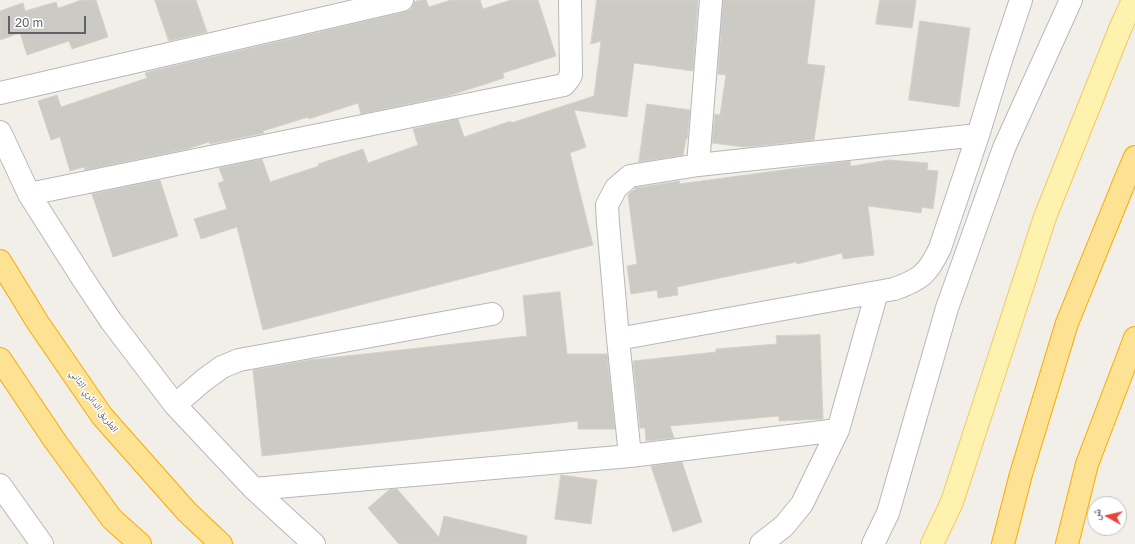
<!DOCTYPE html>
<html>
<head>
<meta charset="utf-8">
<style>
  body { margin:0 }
  #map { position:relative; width:1135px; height:544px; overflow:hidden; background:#f1efe8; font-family:"Golos Text","Noto Naskh Arabic",sans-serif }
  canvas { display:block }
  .north { position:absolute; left:1087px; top:496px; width:40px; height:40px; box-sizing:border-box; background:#fff; border:1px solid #bfc1c3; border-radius:50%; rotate:278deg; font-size:11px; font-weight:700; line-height:16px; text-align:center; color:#5f6368 }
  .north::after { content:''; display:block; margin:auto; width:14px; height:18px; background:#ea4335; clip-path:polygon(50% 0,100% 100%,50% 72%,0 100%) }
  .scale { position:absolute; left:8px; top:16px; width:78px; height:18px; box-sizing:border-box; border:2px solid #5f6368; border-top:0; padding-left:5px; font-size:12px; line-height:14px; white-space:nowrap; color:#5f6368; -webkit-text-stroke:3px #fff; paint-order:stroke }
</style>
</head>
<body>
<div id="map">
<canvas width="1135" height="544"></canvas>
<div class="north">ش</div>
<div class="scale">20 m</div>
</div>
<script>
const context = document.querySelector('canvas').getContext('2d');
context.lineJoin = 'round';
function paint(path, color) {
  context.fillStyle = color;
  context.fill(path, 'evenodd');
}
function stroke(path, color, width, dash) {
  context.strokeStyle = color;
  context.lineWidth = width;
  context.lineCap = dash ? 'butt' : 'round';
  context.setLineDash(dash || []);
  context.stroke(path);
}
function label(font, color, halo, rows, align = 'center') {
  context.font = font + ' "Golos Text","Noto Naskh Arabic",sans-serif';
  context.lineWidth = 3;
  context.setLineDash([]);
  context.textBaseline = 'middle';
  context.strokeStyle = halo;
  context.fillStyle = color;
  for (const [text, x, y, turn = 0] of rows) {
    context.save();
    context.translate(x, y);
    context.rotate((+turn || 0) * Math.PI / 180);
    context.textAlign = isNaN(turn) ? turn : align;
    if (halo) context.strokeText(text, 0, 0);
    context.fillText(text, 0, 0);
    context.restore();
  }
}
const building = new Path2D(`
  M82 0H96L108 37 72 49 69 41 27 55 20 33 0 40V11L23 3 25 11 56 2 58 8Z
  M155 0H196L207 32 169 41Z
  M421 0H426L429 7 451 0H480L483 9 511 0H538L556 56 503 73 504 78 451 95 361 114 358 103 309 119 308 117 263 131 264 133 210 144 209 142 187 149 85 170 84 167 70 171 60 137 51 140 38 101 57 95 61 107 147 78 145 73 148 72 405 12 411 9 414 2Z
  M597 0H698L693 71 634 63 627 117 574 110 586 147 570 153 593 245 263 330 237 227 201 239 194 219 227 209 218 183 224 181 219 168 262 159 270 182 319 166 318 164 363 149 368 163 418 145 413 129 458 119 464 137 511 121V123L594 96 601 41 591 44Z
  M723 0H815L807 64 825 66 814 140 745 147 712 143 715 114 720 115 726 75 718 74Z
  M880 0H916L912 28 876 24Z
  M920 21 970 28 959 107 909 100Z
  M647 104 690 110 687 139H686L683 155 639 162Z
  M889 160 928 163 927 170 938 171 933 209 922 207 921 213 868 206 874 255 843 259 842 253 797 264 796 262 677 287 678 295 658 298 657 290 631 294 627 266 637 264 628 195 632 191 635 190V188L680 181 679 184 850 161 851 166Z
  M160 180 178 236 113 257 92 194Z
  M560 292 567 354H607L615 429H578V421L262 456 253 370 310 360 527 336 523 296Z
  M820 335 823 419 779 421V416L670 426 674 438 646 441 645 428H640L633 361 716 352V349L777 344 776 336Z
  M682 462 702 522 673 532 651 466Z
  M561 475 597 480 591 524 555 519Z
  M397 489 439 537 444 516 527 536 526 544H399L368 508 389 490Z`);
paint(building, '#cccac5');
stroke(building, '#d6d1c6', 1);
const minor = new Path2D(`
  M0 93 402 0
  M0 132 29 194 83 279 111 321 175 405 254 489 314 544
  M698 165 711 0
  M29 194 564 85 568 80 571 75 570 0
  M618 339 894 289C920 280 928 274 940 248L978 135 1002 57 1021 0
  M175 405 204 380 222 367 239 360 492 314
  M630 456 618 339 608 223 607 205 616 188 630 176 698 165 978 135
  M0 485 42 544
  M254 489 630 456 838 430
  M761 544 784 526 802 504 838 430 877 292
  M873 544 888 513 947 308 1004 148 1071 0`);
const major = new Path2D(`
  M932 544 952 502 1045 217 1120 29 1133 0`);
const highway = new Path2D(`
  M0 261 38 323 102 416 187 512 221 544
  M0 359 55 441 112 519 140 544
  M1003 544 1021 474 1067 323 1126 178 1135 157
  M1067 544 1087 464 1135 338`);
stroke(minor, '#b5b8bc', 24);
stroke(major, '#f2c960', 24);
stroke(highway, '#f9ab00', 24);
stroke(minor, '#fff', 22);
stroke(major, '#fff2af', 22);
stroke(highway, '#fde293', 22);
label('10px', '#5f6368', '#fff', [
  ["الطريق الدائري الثاني",94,401,54]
]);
</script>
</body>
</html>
